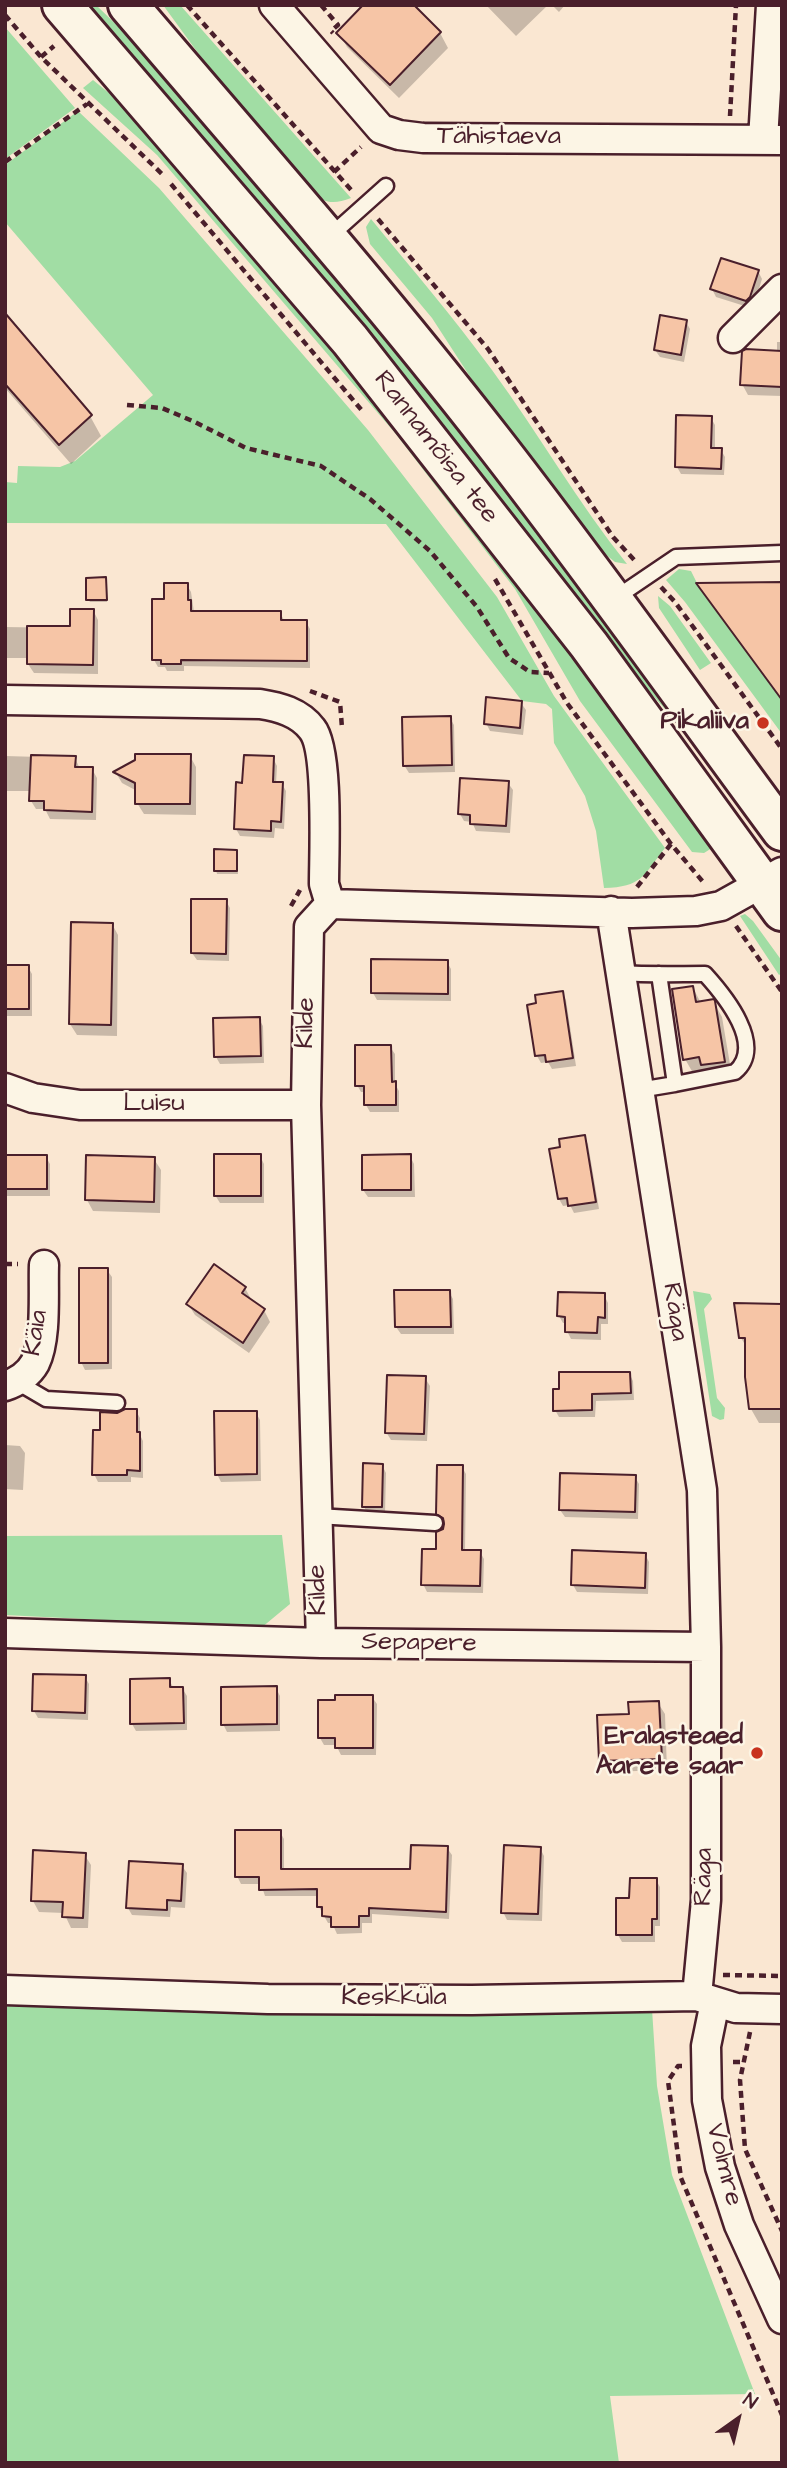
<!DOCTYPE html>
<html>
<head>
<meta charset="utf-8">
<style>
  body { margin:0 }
  #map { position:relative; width:787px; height:2468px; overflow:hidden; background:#fae7d2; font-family:"Architects Daughter",sans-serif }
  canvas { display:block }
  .frame { position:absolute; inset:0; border:7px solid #4a1f2b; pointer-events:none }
  .north { position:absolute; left:703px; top:2384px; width:70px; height:70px; -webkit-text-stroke:5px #fcf5e5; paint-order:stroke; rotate:34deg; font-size:19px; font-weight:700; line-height:28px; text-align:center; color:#4a1f2b }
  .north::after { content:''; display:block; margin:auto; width:24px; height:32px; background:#4a1f2b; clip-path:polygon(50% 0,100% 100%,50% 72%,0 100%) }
</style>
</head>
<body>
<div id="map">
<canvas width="787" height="2468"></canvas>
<div class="frame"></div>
<div class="north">N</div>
</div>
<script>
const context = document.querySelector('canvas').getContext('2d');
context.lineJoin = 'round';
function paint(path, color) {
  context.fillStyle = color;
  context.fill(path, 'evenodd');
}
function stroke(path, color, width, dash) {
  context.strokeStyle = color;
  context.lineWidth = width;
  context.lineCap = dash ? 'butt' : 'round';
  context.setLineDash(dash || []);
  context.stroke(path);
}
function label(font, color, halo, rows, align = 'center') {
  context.font = font + ' "Architects Daughter",sans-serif';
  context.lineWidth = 5;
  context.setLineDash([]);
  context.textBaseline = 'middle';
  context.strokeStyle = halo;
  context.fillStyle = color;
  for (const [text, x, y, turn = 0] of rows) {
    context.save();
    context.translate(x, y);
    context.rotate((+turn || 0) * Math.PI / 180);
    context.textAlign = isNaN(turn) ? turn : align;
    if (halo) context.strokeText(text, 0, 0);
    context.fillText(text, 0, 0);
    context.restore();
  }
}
paint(new Path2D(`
  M82 5H96L163 70 478 445 679 715 673 718 597 633Z
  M163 5H180L351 198C333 205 325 203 310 192L236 105Z
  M5 27 75 108 5 159Z
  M93 80 142 120 338 353 513 574 712 848 704 853 692 852 580 701 515 589 395 433 157 155 83 88Z
  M78 111 159 188 368 430 497 597 554 696 665 848C643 876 642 887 604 888L596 831 585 796 554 743 552 709 546 704 522 701 386 524 5 523V482L17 483 18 466 60 467 75 461 153 395 5 222V165Z
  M371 219C412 269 454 318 492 370 539 434 578 503 627 564L615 562 605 554 576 520 500 423 432 318 370 244 366 227Z
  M679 569 691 571 697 583 782 700V734L685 602 666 580Z
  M658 596 670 606 711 663 700 670 659 608Z
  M745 914 753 921 782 961V973L779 975 740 916Z
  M693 1291 710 1294 712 1299 704 1309 717 1398 725 1408 724 1419 720 1420 712 1416Z
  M282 1535 290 1604 261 1628 5 1615V1536Z
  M5 2006 364 2011 652 2009 657 2086 672 2175 755 2394 610 2396 619 2463H5Z`), '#a1dda4');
paint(new Path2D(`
  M411 5 440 33 448 48 399 98 347 47 339 33Z
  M486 5H548L516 36Z
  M552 5H565L559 12Z
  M758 271 762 279 754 305 751 308 716 297 712 289Z
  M5 316 90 416 101 436 71 464 5 388Z
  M686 322 690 329 684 362 660 357 655 350Z
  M777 342H782V396L748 395 742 384 777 352Z
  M711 418 715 425V450H721L725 457 724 475 681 474 677 467Z
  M105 579 107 602H90L88 599Z
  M187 585 191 592 194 612 280 613 284 620 306 622 310 629V668L184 666V671H167L165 667H158L154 660 166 601Z
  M93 610 98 620V674L34 673 28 664 29 658H5V627L71 628Z
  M521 703 526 710 523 735 490 731 486 723Z
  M450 718 454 725 455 772 409 773 404 765Z
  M5 756 75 758 80 769H92L97 778 96 820 50 819 45 809H36L31 801V791H5Z
  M190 756 196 767V815L144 814 137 803V791L122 783 116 773 137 761Z
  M273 758 277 766 276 784H282L286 791 284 829 275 828 274 838 240 836 236 829 244 784Z
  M508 783 513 790 510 833 476 831 472 822 464 821 460 814Z
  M236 852 238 874H217L216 870Z
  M226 901 230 908 229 961 197 960 192 953Z
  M112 924 118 935 117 1036 77 1035 70 1024Z
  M447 962 451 969V1001L377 1000 373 993Z
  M5 967H28L32 974V1016H5Z
  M693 988 701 1003 713 1001 722 1017 732 1076 693 1073 685 1059Z
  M562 993 566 1000 576 1066 552 1069 548 1062 541 1063 537 1056Z
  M259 1019 263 1026 264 1063 220 1064 216 1057 215 1020Z
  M390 1047 395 1054V1084L399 1091V1112H370L366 1105V1092H361L357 1085Z
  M584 1137 588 1144 599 1209 574 1213 570 1205 563 1206 559 1199 562 1149Z
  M260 1156 264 1164V1203H220L215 1195Z
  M410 1156 414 1164 415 1197H368L363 1190Z
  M5 1157H46L50 1164V1196H5Z
  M154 1159 161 1170 160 1213 93 1211 87 1200Z
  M107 1270 112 1277V1369L85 1370 81 1362Z
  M245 1288 251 1299 250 1301 264 1310 270 1322 249 1353 195 1315 188 1304Z
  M449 1292 453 1299 454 1334H401L396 1327Z
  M604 1295 608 1303V1324H601V1340L571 1339 567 1331V1323H563L559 1316Z
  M782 1305V1423H759L751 1409 747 1348 741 1338Z
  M629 1373 633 1381 634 1400 596 1401 595 1417H559L555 1410Z
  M425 1378 430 1386 427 1441 391 1440 386 1432Z
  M136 1411 140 1418V1435L143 1441V1478L131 1477V1482H98L94 1474 102 1432 118 1414Z
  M256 1413 260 1420 261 1481 221 1482 217 1474Z
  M5 1445 20 1446 25 1453 23 1490 5 1489Z
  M382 1465 386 1473 385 1514H368L364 1507Z
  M462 1467 466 1474 465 1552H480L484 1559 483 1593 427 1592 423 1584 447 1524 438 1513Z
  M635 1477 639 1484 638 1519 565 1517 560 1510Z
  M645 1554 649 1562 648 1594 577 1592 573 1585Z
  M85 1677 89 1684 88 1720 38 1718 34 1711Z
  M169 1680 173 1687 182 1688 187 1696V1730L136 1731 132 1724Z
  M276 1688 280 1696V1731L227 1732 223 1724Z
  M372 1697 377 1704 376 1755H341L336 1745H324L320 1738Z
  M658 1703 665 1714 667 1770 607 1772 601 1761 631 1716Z
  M280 1832 284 1839V1871H412L447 1848 452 1855 449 1919 372 1914V1923H362V1933L337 1934 332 1923H328L319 1907V1896H265L261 1884H241L237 1876Z
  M540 1848 544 1856 542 1921 507 1920 503 1912Z
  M84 1854 91 1865 88 1928H71L64 1913 39 1912 33 1901Z
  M182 1866 187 1873 185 1908 171 1907 170 1917 132 1915 128 1908Z
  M656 1880 660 1887V1926H655V1942H622L618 1935 631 1900Z`), '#0003');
const building = new Path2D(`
  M363 5H414L441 32 390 85 336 33Z
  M721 258 759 270 750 297 746 301 710 289Z
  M5 313 92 415 59 445 5 384Z
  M660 315 687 320 681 355 654 350Z
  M746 349 782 351V387L740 385 742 351Z
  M676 415 712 416 711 448H722L721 469 675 467Z
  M106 577 107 600H86V578Z
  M782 582V700L696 583Z
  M164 583H188V600H191V611H281V620H307V661L181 660V664H161V660H152V599H164Z
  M70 609H94L93 665 27 664V626H70Z
  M486 697 522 701 520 728 484 724Z
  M451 716 452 765 403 766 402 717Z
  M135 754H191L190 804H135V783L113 772 135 760Z
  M31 755 76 756 75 767H93L92 812 44 810V801H29Z
  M244 755 274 756 273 782H283L281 822 271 821V831L234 829 236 782 242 783Z
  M460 778 509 781 506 826 470 824V815L458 814Z
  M214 849 237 850V871H214Z
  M191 899H227L226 954 191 953Z
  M71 922 113 923 111 1025 69 1024Z
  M371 959 448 960V994L371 993Z
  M5 965H29V1009H5Z
  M693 986 696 1002 714 999 715 1001 725 1062 701 1065 699 1057 683 1060 672 989Z
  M563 991 573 1058 546 1062 545 1055 535 1056 527 1005 536 1003 535 995Z
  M260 1017 261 1056 214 1057 213 1018Z
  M355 1045H391L392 1082 396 1081V1105H364V1086H355Z
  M585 1135 596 1202 568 1206 567 1198 558 1199 549 1149 560 1147 559 1139Z
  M214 1154H261V1196H214Z
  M411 1154V1190H362V1155Z
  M5 1155H47V1189H5Z
  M86 1155 155 1157 154 1202 85 1200Z
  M214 1264 246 1287 242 1293 265 1309 243 1343 186 1304Z
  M79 1268H108V1363H79Z
  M394 1290H450L451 1327H395Z
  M558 1292 605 1293V1318L598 1317 597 1333 565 1332V1317L557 1316Z
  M734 1303 782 1304V1409H749L745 1377V1338H739Z
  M559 1372H630L631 1393 592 1394V1410L553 1411V1389H559Z
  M387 1375 426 1376 424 1434 385 1433Z
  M125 1409H137V1432H140V1471L127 1470V1475H92L93 1430H100V1412L117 1413Z
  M214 1411H257V1474L215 1475Z
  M363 1463 383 1464 382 1507H362Z
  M437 1465H463L462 1550H481L480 1586 421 1585 422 1549H436V1532L443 1529 444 1524 443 1518 436 1514Z
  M560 1473 636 1475 635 1512 559 1510Z
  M572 1550 646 1553 645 1588 571 1585Z
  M33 1674 86 1675 85 1713 32 1711Z
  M170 1678V1687H183L184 1723 130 1724V1679Z
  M277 1686V1724L221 1725V1687Z
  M335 1695H373V1748H335V1738H318V1700H335Z
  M659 1701 662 1759 599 1761 597 1715 629 1714 628 1702Z
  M235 1830H281V1869H410L411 1845 448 1846 446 1912 369 1908V1916H359V1927H331V1917L322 1916V1907H317V1889L259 1890V1877H235Z
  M504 1845 541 1847 538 1914 501 1913Z
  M33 1850 86 1853 83 1918 62 1917 63 1902 31 1901Z
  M129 1861 183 1864 181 1901 167 1900V1910L126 1908Z
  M630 1878H657V1919H652V1935H616V1898H629Z`);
paint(building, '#f6c5a6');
stroke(building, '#4a1f2b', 2);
const lane = new Path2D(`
  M329 237 386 186
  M614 599 676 557 782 553
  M621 973C649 975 677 974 705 974 725 996 766 1046 735 1072L675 1084 659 974
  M639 1090 675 1084
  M17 1382 46 1399 117 1403
  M317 1516 435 1523`);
const street = new Path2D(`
  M274 5 381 129 399 135 423 138 782 140
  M763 140 771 5
  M733 338 782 289
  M5 700 260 704C279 707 299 712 312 729 329 750 324 852 324 884L330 904 309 927 306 1105 321 1643
  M330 904 632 913 696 911 721 906 782 872
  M611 911 702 1490 706 1647V1900L697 1996
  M5 1088 33 1098 80 1105H306
  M5 1386C17 1382 29 1374 35 1363 47 1339 43 1292 44 1265
  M5 1633 321 1643 706 1647
  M5 1990 268 1999 472 2000 697 1996 736 2008 782 2009
  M715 2002 706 2046 707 2100 720 2167 739 2225 782 2319`);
const secondary = new Path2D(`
  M62 5 350 340 589 645 782 911
  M128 5C251 149 376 291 492 440 592 568 686 701 782 831`);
stroke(lane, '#4a1f2b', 19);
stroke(street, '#4a1f2b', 33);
stroke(secondary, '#4a1f2b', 44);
stroke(new Path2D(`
  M187 5 353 192
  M321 5 338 25 331 31 333 33
  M5 15 41 57 163 175
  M41 57 54 46
  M730 116 736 5
  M5 162 87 104
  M334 172 361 147
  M171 184 364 413
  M378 219 488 349 613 537 637 563
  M127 405 162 408 195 422 246 448 321 466 370 499 430 551 477 607 509 658 530 672 549 673
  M495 579 567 703 671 844 704 883
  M661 587 675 602 782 749
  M310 691 340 702 342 728
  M637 887 671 844
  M291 906 300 890
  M736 926 782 992
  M5 1264H18
  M723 1975 782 1976
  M750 2032 740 2080 745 2149 782 2231
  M733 2062H744
  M682 2066H678L668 2081 681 2178 782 2415`), '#4a1f2b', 4.5, [7, 5]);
stroke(lane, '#fcf5e5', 14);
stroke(street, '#fcf5e5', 28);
stroke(secondary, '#fcf5e5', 38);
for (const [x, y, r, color] of [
  [763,723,7,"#c8321e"],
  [757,1753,7,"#c8321e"]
]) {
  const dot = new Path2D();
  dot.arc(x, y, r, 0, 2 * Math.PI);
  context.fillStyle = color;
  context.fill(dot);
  stroke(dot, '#fcf5e5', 2.5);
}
label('26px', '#4a1f2b', '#fcf5e5', [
  ["Tähistaeva",499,138],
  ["Rannamõisa tee",435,448,52],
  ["Kilde",307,1023,-89],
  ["Luisu",154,1105],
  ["Räga",674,1312,81],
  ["Käia",37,1333,-81],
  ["Kilde",319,1590,-92],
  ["Sepapere",419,1644,1],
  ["Räga",705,1877,-89],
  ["Keskküla",394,1999],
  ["Volmre",723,2165,76]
]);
label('bold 26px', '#4a1f2b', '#fcf5e5', [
  ["Pikaliiva",749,723],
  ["Eralasteaed",743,1738],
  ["Aarete saar",743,1768]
], 'right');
</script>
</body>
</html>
